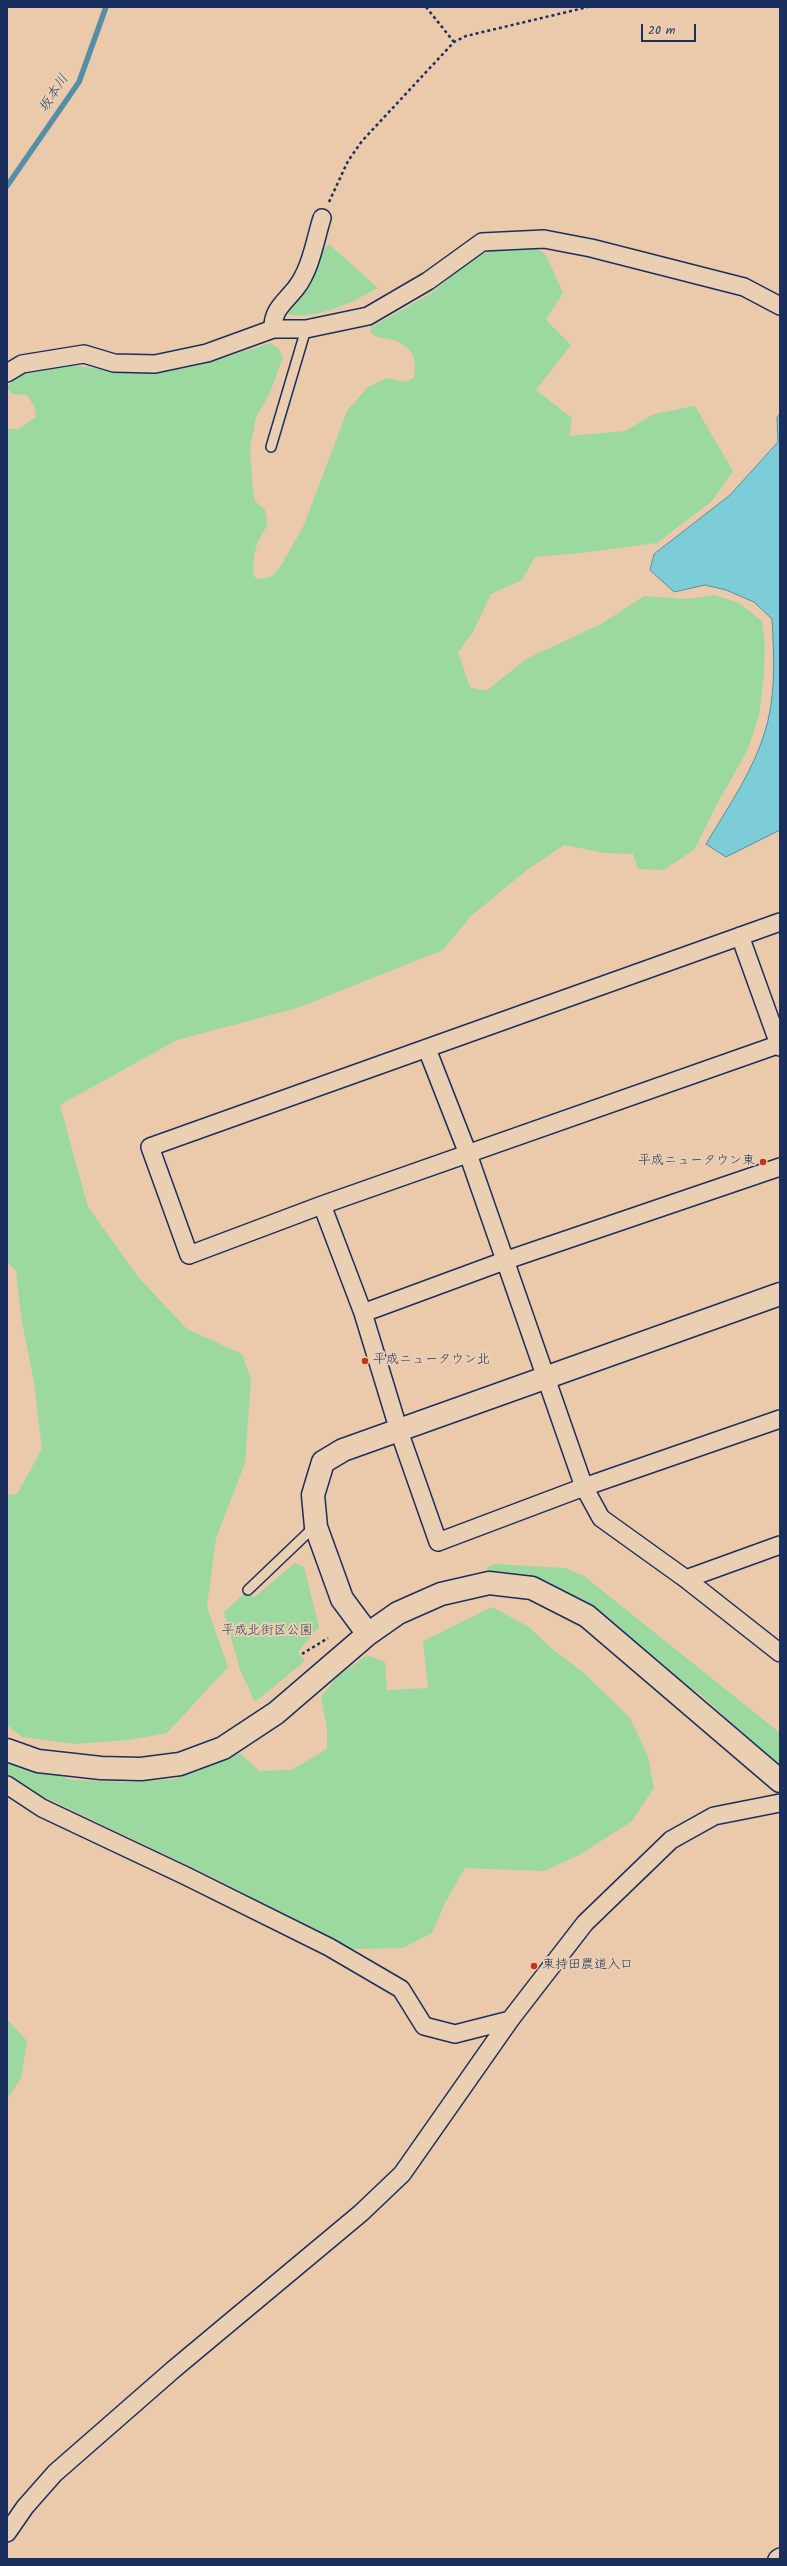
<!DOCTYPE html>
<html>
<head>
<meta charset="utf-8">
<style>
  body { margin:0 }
  #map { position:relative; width:787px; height:2566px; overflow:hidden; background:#eacaaa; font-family:Kalam,sans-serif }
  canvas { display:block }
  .frame { position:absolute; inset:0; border:8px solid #1b2f5e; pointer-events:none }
  .scale { position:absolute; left:641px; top:24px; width:55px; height:18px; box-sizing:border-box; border:2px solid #1b2f5e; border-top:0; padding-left:5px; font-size:12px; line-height:14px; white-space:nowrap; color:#1b2f5e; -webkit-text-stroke:3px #ebcfb2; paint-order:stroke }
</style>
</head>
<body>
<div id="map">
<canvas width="787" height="2566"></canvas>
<div class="frame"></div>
<div class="scale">20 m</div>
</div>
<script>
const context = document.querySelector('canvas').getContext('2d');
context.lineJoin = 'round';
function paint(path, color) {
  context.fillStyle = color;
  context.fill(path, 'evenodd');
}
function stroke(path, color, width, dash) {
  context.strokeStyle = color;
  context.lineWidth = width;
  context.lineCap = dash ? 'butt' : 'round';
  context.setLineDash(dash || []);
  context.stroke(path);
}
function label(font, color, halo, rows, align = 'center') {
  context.font = font + ' Kalam,"Klee One",sans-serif';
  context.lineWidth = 4;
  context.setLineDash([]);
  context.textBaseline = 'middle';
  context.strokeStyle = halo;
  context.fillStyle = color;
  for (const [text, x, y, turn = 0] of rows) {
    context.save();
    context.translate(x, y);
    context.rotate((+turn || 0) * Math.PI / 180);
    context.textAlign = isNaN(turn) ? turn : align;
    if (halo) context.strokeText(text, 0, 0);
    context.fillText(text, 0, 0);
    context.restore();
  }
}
paint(new Path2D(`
  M329 244 378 288C351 303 322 318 289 315L287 311C290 304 295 302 300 297 312 281 313 258 329 244Z
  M535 247 546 255 563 293 546 320 571 345 536 390 572 418 569 436 625 431 654 414 695 406 733 471 712 501 657 543 581 553 535 557 522 580 491 594 473 632 458 652 470 687 486 691 526 659 601 624 644 596 687 599 715 595 739 603 762 621 765 646 764 674 759 715 748 749 717 804 695 849 664 870 638 869 633 854 604 853 564 845 527 870 471 916 443 950 297 1008 177 1040 60 1105 88 1207 139 1278 187 1329 242 1354 251 1379 245 1463 216 1538 207 1607 228 1667 167 1733 128 1740 75 1744 22 1737 7 1725V1495L17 1494 42 1449 34 1382 21 1317 16 1271 7 1262V429H18L36 417 34 406 27 395 12 394 7 387 22 371 63 364 106 370 156 373 201 365 270 343 279 349 283 357 270 393 256 417 250 448 253 490 255 501 265 510 268 524 258 541 254 555 253 575 256 578 263 579 272 576 280 567 304 525 347 411 368 387 387 378 404 382 414 378C417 359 414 348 394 340 385 337 379 340 371 333V327L430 294 464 266 490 250Z
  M295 1563 304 1567 319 1627 298 1652 305 1661 255 1702 240 1670 224 1612 248 1590 253 1598 257 1595Z
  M495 1564 565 1568 584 1576 780 1733V1769L698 1692 678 1683 572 1595 532 1580 487 1573V1567Z
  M492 1607 529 1627 551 1648 583 1672 630 1718 648 1756 654 1788 632 1821 581 1854 544 1871 465 1868 445 1903 432 1933 403 1948 351 1949 216 1879 38 1794 7 1775V1759L73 1780 131 1782 174 1779 240 1753 259 1771 291 1770 327 1749V1729L321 1697 337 1677 367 1655 385 1662 387 1690 428 1688 423 1641Z
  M7 2019 27 2041 21 2078 7 2099Z`), '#9cd9a1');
const water = new Path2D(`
  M780 414V830L726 857 706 844C728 807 754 770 766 728 776 693 774 655 772 619L754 602 726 590 705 585 674 592 650 570 654 554 730 495 778 442 777 418Z`);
paint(water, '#7dcdd8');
stroke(water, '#568ea7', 1);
stroke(new Path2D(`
  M7 186 79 82 106 7`), '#568ea7', 5.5);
const lane = new Path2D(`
  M271 447 306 329
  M248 1590 315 1526`);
const street = new Path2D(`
  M273 329C272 310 285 302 296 288 311 269 315 240 322 218
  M7 373 22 364 84 354 114 363 155 364 207 353 273 329H306L368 316 428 281 482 242 544 239 591 248 744 287 780 306
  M780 922 150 1147 189 1255 322 1205 780 1044
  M740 936 780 1047
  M427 1049 468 1154 584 1487 601 1518 686 1579 780 1653
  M322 1205 363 1313 399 1431 438 1542 584 1487 780 1419
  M363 1313 504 1261 780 1167
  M686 1579 780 1545
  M7 1785 42 1808 186 1876 329 1947 401 1989 424 2026 455 2034 510 2020
  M7 2533 25 2507 55 2473 174 2369 361 2213 402 2174 510 2020 585 1923 671 1840 714 1816 780 1803
  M777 2559 780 2557`);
const secondary = new Path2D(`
  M368 1634 342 1599 316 1527 313 1495 323 1462 343 1450 780 1294
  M7 1750 38 1761 101 1768 141 1769 180 1764 223 1748 276 1713 368 1634 398 1613 441 1594 489 1583 532 1588 587 1616 780 1781`);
stroke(lane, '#1b2f5e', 12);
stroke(street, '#1b2f5e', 20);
stroke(secondary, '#1b2f5e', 25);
stroke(new Path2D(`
  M426 7 454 42
  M329 202 348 161 362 141 454 42 466 36 588 7
  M302 1654 328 1638`), '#1b2f5e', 2.5, [3, 3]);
stroke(lane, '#ebcfb2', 9);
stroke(street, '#ebcfb2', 17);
stroke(secondary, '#ebcfb2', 22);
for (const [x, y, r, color] of [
  [763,1162,4,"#c8321e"],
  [365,1361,4,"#c8321e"],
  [534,1966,4,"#c8321e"]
]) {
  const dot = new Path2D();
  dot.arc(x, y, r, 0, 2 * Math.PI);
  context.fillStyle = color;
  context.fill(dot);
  stroke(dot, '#ebcfb2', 1.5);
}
label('13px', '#1b2f5e', '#ebcfb2', [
  ["平成ニュータウン東",755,1162,"right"],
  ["平成ニュータウン北",373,1361],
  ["東持田農道入口",542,1966]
], 'left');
label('13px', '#284065', '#ebcfb2', [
  ["平成北街区公園",267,1632]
]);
label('italic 14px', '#253f6a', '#ebcfb2', [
  ["坂本川",55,94,-57]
]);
</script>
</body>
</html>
